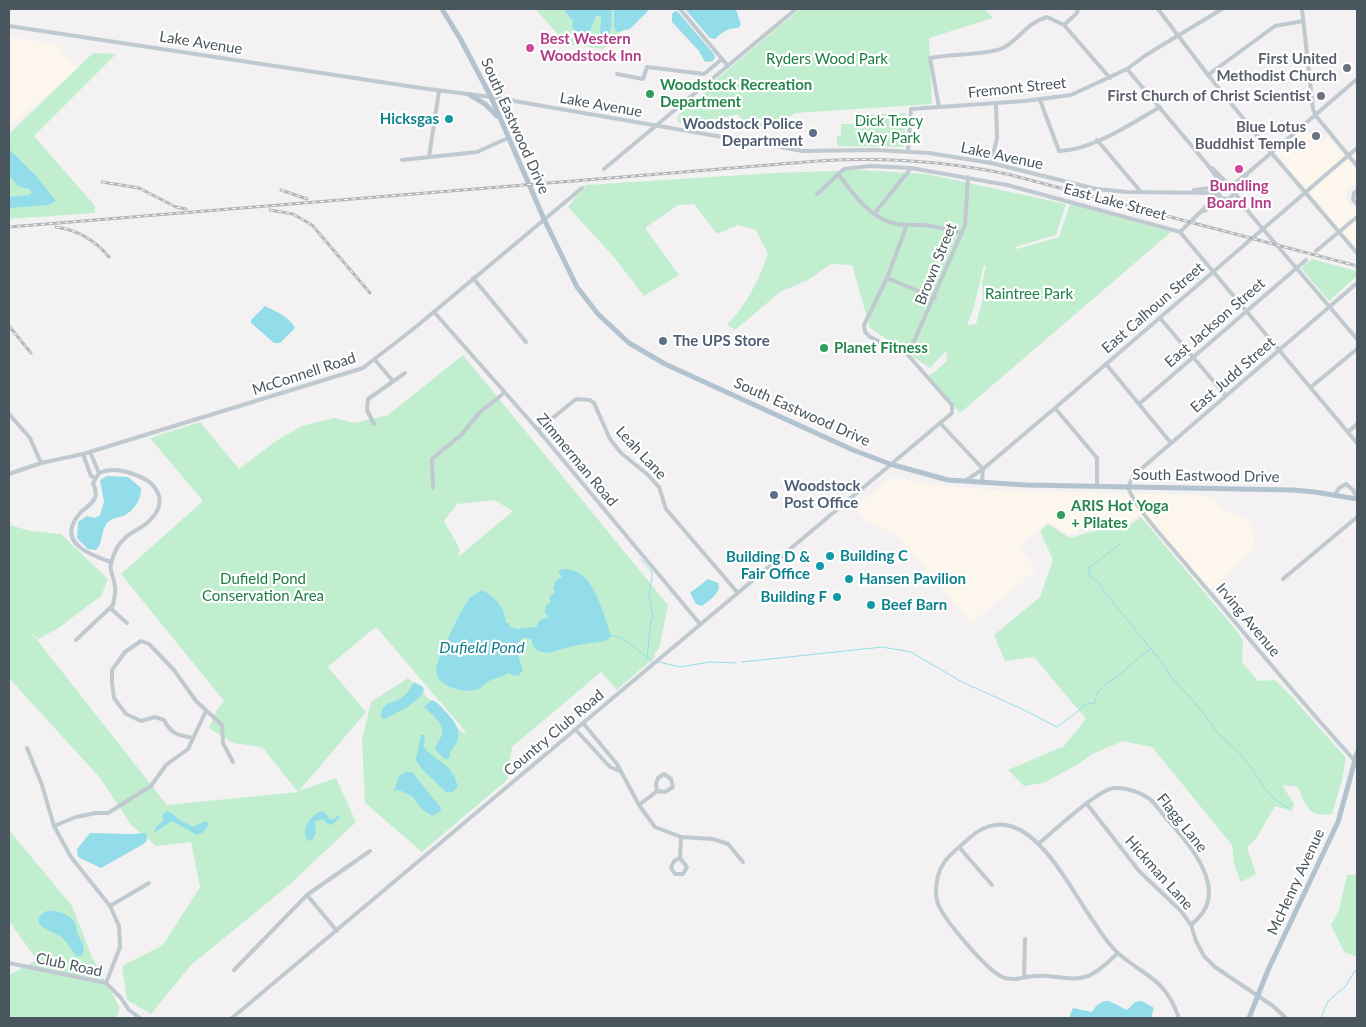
<!DOCTYPE html>
<style>
body{margin:0}
#map{position:relative;width:1366px;height:1027px;overflow:hidden;background:#f3f1f1;font-family:Lato,sans-serif}
canvas{display:block}
.frame{position:absolute;inset:0;border:10px solid #49565e;pointer-events:none}
</style>
<div id="map">
<canvas width="1366" height="1027"></canvas>
<div class="frame"></div>
</div>
<script>
const c = document.querySelector('canvas').getContext('2d');
c.lineJoin = 'round';
function fillPath(path, color) {
  c.fillStyle = color;
  c.fill(path, 'evenodd');
}
function trace(path, color, width, dash) {
  c.strokeStyle = color;
  c.lineWidth = width;
  c.lineCap = dash ? 'butt' : 'round';
  c.setLineDash(dash || []);
  c.stroke(path);
}
function drawText(font, color, halo, rows, align = 'center') {
  c.font = font + ' Lato,sans-serif';
  c.lineWidth = 4.5;
  c.setLineDash([]);
  c.textBaseline = 'middle';
  c.strokeStyle = halo;
  c.fillStyle = color;
  for (const [text, x, y, turn = 0] of rows) {
    c.save();
    c.translate(x, y);
    c.rotate((+turn || 0) * Math.PI / 180);
    c.textAlign = isNaN(turn) ? turn : align;
    if (halo) c.strokeText(text, 0, 0);
    c.fillText(text, 0, 0);
    c.restore();
  }
}
const commercial = new Path2D(`
 M9 36 57 45 78 69 9 127Z
 M1303 129 1318 145 1328 137 1347 160 1357 152V183L1345 193V199L1357 213V249L1275 152Z
 M891 477 932 485 995 490 1202 495 1214 500 1226 514 1229 511 1251 521 1254 545 1247 556 1208 592 1139 514 1123 527H1081L1078 533 1068 534 1048 522 1020 546 1034 567V572L972 623 895 533 866 521 856 511 857 505Z`);
const green = new Path2D(`
 M535 9H637L638 16 603 49 567 44Z
 M800 9H985L993 18 929 38 932 104 796 113C779 122 765 128 746 127L738 114 715 120 714 116C712 134 686 129 677 120L679 115 707 91 706 88Z
 M93 53 116 54 34 136 95 206V213L9 219V134Z
 M906 113 904 147 837 146V136H841V124H855V115Z
 M860 170 927 174 1066 204 1056 235 1015 247 1017 249 1059 237 1070 204 1171 232 960 413 929 376 947 361 946 351 930 368 870 328 852 265 831 264 808 280 780 292 735 330 727 325C747 304 759 280 768 254L756 230 738 225 717 234 694 204 678 205 645 228 679 275 644 296 613 256 568 207 586 185 774 173ZM984 265 986 266 982 283 983 298 976 324 967 325 973 311Z
 M1312 259 1357 271V276L1329 301 1301 268Z
 M463 355 668 605 659 649 654 654 656 656 617 690 601 672 512 747 507 780 422 852 365 803 362 740 371 702 408 678 463 733 466 732 377 628 373 629 328 667 366 712 299 791 336 778 356 822 289 885 191 965 151 1014 127 1000 122 966 163 945 200 887 191 842 156 846 131 825 101 779 9 678V525L31 531 61 534 108 579 101 596 57 629 38 639 30 631 167 805 298 792 262 747 233 743 209 728 216 711 224 701 121 574 203 501 150 438 200 422 239 469 276 441 302 426 335 418 355 423 388 415ZM494 500 513 511 458 557 460 549 444 521 457 504Z
 M1141 517 1236 630 1243 641 1242 662 1258 681 1275 680 1292 697 1346 758 1342 780 1332 814C1308 818 1306 806 1298 787L1282 785 1294 804 1292 811 1275 806 1256 839 1247 847 1256 874 1241 882 1234 864 1232 845 1152 747 1123 741 1092 754 1077 765 1043 783 1024 786 1008 770 1064 746 1086 719 1034 657 1005 661 994 635 1040 597 1053 560 1040 531 1048 524 1070 538 1097 530H1122Z
 M9 830 72 906 92 957 120 1008 116 1018H9V975L37 960 9 921Z
 M1347 875H1357V957L1344 952 1331 925 1339 910Z`);
const water = new Path2D(`
 M563 9H612L611 27 608 42 604 41 600 33 601 16H596L592 25 590 34 579 38 572 27 573 21Z
 M614 9H650L630 29 617 32 614 28Z
 M685 9H736L741 25 738 28C727 28 723 32 715 39L710 38Z
 M675 11 678 12 714 54 715 57 713 61 705 62 699 51 672 22V14Z
 M9 149 35 175 56 201 49 205 9 208V197L29 195 32 193 29 189 18 186 9 176Z
 M265 306C275 311 290 317 295 328L280 343H274L251 323V320Z
 M107 476 128 477 141 488C142 499 133 512 123 516 118 518 112 518 108 522 100 530 104 542 96 550L88 549 77 538 78 522 87 516 95 518 100 515 104 502 100 480Z
 M566 569C569 570 574 570 577 572 595 580 606 619 611 637L605 641 578 645 547 653 538 651 533 646 531 639 523 638 515 646 523 670 519 675 514 676 509 673C503 677 497 677 491 680 485 683 481 689 475 690 462 693 435 686 436 669 437 660 463 605 469 599 472 595 478 593 482 590 495 597 505 607 506 623H509L510 627 517 629 536 627 539 621 548 617 545 612 546 606 551 602 549 597 555 592 553 587 557 579 562 578 558 570Z
 M708 579 718 583C722 593 709 600 702 606L696 604 690 593Z
 M414 682 423 687 424 691 418 699 407 707 385 719 381 717C381 701 394 704 404 696 408 693 411 687 414 682Z
 M432 700C437 702 441 706 444 710 458 724 465 736 450 752V757L448 759H445L435 750C436 744 440 740 442 734 444 723 431 714 424 707Z
 M421 735H425L424 747 428 752 449 768 454 776 458 786 453 792H446L422 769 415 759C420 750 418 744 421 735Z
 M406 772H412L441 808 440 812 432 816 421 808 413 797 399 790 394 791 399 776Z
 M166 811 172 813 178 819 193 827 206 821 208 823C208 829 203 833 197 835L172 821 154 833 156 827 163 821V814Z
 M321 811 325 813 330 820 334 819 338 815 340 817 332 825 328 824 323 819 316 821 315 823 316 833 312 840 308 841C300 830 310 816 321 811Z
 M90 833C109 833 126 835 145 833L147 835 146 842 140 846 101 868 78 857 77 849Z
 M47 911C56 910 69 914 75 923 77 927 76 931 78 935 82 943 87 948 81 956H76C71 949 67 941 60 936 52 931 24 923 47 911Z
 M1104 1001H1109L1127 1010 1135 1002 1142 1001 1154 1008 1151 1018H1069L1073 1008 1092 1012 1096 1006Z`);
const stream = new Path2D(`
 M1120 544C1110 553 1099 559 1089 568V575L1093 579 1099 582 1102 589 1165 666 1170 676 1189 696 1211 723 1214 729C1225 741 1240 751 1249 765 1265 786 1263 793 1288 808
 M641 559 652 572V578L649 594 653 616 651 620 647 657
 M609 635 622 638 652 661
 M659 662 680 667 710 662 736 663
 M742 662 882 647 911 652 962 682 1022 709 1057 727C1064 721 1072 717 1078 711 1082 708 1084 705 1088 703L1094 704 1098 691C1104 689 1105 684 1110 681 1124 673 1136 658 1151 649
 M1321 1018 1328 1001 1345 987 1354 972 1357 970`);
const minor = new Path2D(`
 M680 9 728 66
 M1158 9 1208 75 1268 149 1357 253
 M1302 9 1313 109 1316 116 1357 166
 M1064 25 1077 13 1078 9
 M9 26 421 88 491 97 803 151 876 150 929 153 991 163 1096 189 1127 192 1219 193
 M1127 69 1207 164 1218 179 1220 186
 M617 74 643 79 647 67 704 74 722 59
 M1208 75 1275 26 1303 21
 M1040 100 1059 151C1093 150 1132 123 1160 107
 M939 107 930 58C949 54 989 55 1003 48 1020 39 1026 23 1047 17L1064 25 1110 78
 M1097 140 1141 192
 M908 151 911 109 1025 101 1071 95 1127 69 1146 55 1222 9
 M429 157 439 91
 M402 160 477 152 508 138
 M991 163 997 138 996 104
 M1212 168 1227 183
 M604 169 796 9
 M838 174C852 192 867 214 889 222 900 226 912 225 923 225 936 226 949 230 962 233
 M1218 191a8 8 0 1 1 16 0a8 8 0 1 1-16 0Z
 M1230 184 1236 182 1249 172 1357 79
 M1194 190 1219 187
 M1234 190 1247 175
 M1357 191 1354 193 1353 200 1357 204
 M1234 192 1251 215 1357 339
 M817 194 844 169 870 166 911 168 1007 185 1180 232
 M1230 199 1244 209
 M1204 211 1224 199
 M874 214 911 168
 M1180 232 1357 443
 M1180 232 1219 194
 M1316 251 1357 217
 M473 278 526 342
 M887 278 935 298
 M1357 283 1133 476 1128 487C1135 509 1173 548 1189 568 1245 633 1299 700 1357 763
 M434 312 538 430 700 624
 M1160 318 1226 396
 M908 355 965 225 968 177
 M375 360 393 381
 M1106 364 1171 443
 M1311 387 1357 349
 M1139 404 1306 260
 M1055 408 1097 458V486
 M9 414 30 438 41 463
 M374 424 367 410 368 399 405 373
 M941 424 983 469
 M538 430 576 399 590 400 594 403 610 439 621 453 647 474 659 487 666 509 737 592
 M1348 432 1357 424
 M90 452 99 473
 M83 454 91 476 96 478
 M99 473 93 483C95 488 97 493 95 498 92 504 86 508 81 512 55 541 87 554 111 562
 M9 474 41 463 83 454 363 368 417 326 582 188
 M965 481 983 469 1055 408 1357 148
 M982 482 983 469
 M433 488 432 459 461 435 480 412 504 393
 M1335 495 1339 488 1346 484 1353 490 1357 498
 M1283 579 1357 517
 M110 608 127 623
 M76 640 113 605C114 599 116 592 115 586 114 576 108 570 112 560 114 553 118 545 123 540 130 532 141 529 148 522 170 502 158 482 133 474 122 470 110 468 99 473
 M583 723 617 764 639 805 655 827 681 837 713 839 728 844 743 862
 M575 729 610 767 620 771
 M193 738C178 735 171 734 164 720L155 717 141 721 126 714 114 698 112 683V670L125 652 141 641 149 644 174 670 196 701 222 725 223 743 233 762
 M27 748 42 785 54 826 71 857 110 906 119 926 120 947 106 983
 M664 774 671 779 673 787 665 792 657 791 656 784 658 778Z
 M1087 804 1139 871 1181 911 1191 925 1196 941 1204 956 1215 967 1273 1006 1286 1018
 M639 805 657 791
 M54 826 76 817 96 813H108L151 786 166 765 188 749 206 711
 M1038 844C1053 832 1099 788 1115 788 1126 787 1142 793 1151 800 1156 805 1161 812 1166 818 1183 837 1215 872 1208 901 1206 911 1198 919 1191 925
 M959 847 992 885
 M680 858 687 867 683 874H675L671 868 674 861Z
 M680 858 681 837
 M307 895 337 931
 M110 906 149 883
 M1118 953C1109 961 1099 972 1088 976 1074 981 1060 977 1047 976 1037 975 1026 977 1016 979 1012 979 1006 979 1002 977 987 970 946 922 939 906 937 902 936 896 936 892 936 866 947 857 965 842 971 836 979 830 987 827 1033 810 1070 888 1091 918 1099 929 1108 945 1119 954 1147 978 1165 978 1179 1018
 M9 963 106 983 121 998 129 1010 140 1018
 M234 970 307 895 370 851
 M1024 977 1025 939
 M232 1018 952 413V405L908 355 870 337 865 332 864 325 887 278 907 225`);
const major = new Path2D(`
 M442 9 461 40 491 97 544 219 577 287 598 314 629 343 665 364 853 450 890 464 948 480 1026 485 1293 490 1315 492 1357 499
 M470 95 485 104 497 116
 M1249 1018 1268 970 1338 822 1357 753`);
const rail = new Path2D(`
 M102 182 139 188 176 207 186 209
 M281 190 307 199
 M270 210 293 214 312 225 370 293
 M9 227 818 161C883 157 947 161 1011 175L1357 266
 M56 227C78 230 95 240 109 257
 M9 326 31 353`);
const markers = [
 [530,48,5,"#d1479c"],
 [1347,68,5,"#6b7280"],
 [650,94,5,"#2e9e5b"],
 [1321,96,5,"#6b7280"],
 [449,119,5,"#0f9aa8"],
 [813,133,5,"#5c6f8a"],
 [1316,136,5,"#6b7280"],
 [1239,169,5,"#d1479c"],
 [663,341,5,"#5c6f8a"],
 [824,348,5,"#2e9e5b"],
 [774,495,5,"#5c6f8a"],
 [1061,515,5,"#2e9e5b"],
 [830,556,5,"#0f9aa8"],
 [820,566,5,"#0f9aa8"],
 [849,579,5,"#0f9aa8"],
 [837,597,5,"#0f9aa8"],
 [871,605,5,"#0f9aa8"]
];
const hotelNames = [
 ["Best Western",540,39],
 ["Woodstock Inn",540,56],
 ["Bundling",1239,186,"center"],
 ["Board Inn",1239,203,"center"]
];
const streetNames = [
 ["Lake Avenue",201,43,9],
 ["Fremont Street",1017,88,-6],
 ["Lake Avenue",601,105,10],
 ["South Eastwood Drive",515,126,66],
 ["Lake Avenue",1002,156,12],
 ["East Lake Street",1115,202,15],
 ["Brown Street",936,264,-68],
 ["East Calhoun Street",1153,308,-41],
 ["East Jackson Street",1215,323,-41],
 ["McConnell Road",304,374,-18],
 ["East Judd Street",1233,375,-41],
 ["South Eastwood Drive",802,412,24],
 ["Leah Lane",641,453,47],
 ["Zimmerman Road",577,460,50],
 ["South Eastwood Drive",1206,476,1],
 ["Irving Avenue",1248,620,50],
 ["Country Club Road",554,733,-40],
 ["Flagg Lane",1182,823,51],
 ["Hickman Lane",1159,873,48],
 ["McHenry Avenue",1296,882,-65],
 ["Club Road",69,965,12]
];
const parkNames = [
 ["Ryders Wood Park",827,59],
 ["Dick Tracy",889,121],
 ["Way Park",889,138],
 ["Raintree Park",1029,294],
 ["Dufield Pond",263,579],
 ["Conservation Area",263,596]
];
const worshipNames = [
 ["First United",1337,59],
 ["Methodist Church",1337,76],
 ["First Church of Christ Scientist",1311,96],
 ["Blue Lotus",1306,127],
 ["Buddhist Temple",1306,144]
];
const leisureNames = [
 ["Woodstock Recreation",660,85],
 ["Department",660,102],
 ["Planet Fitness",834,348],
 ["ARIS Hot Yoga",1071,506],
 ["+ Pilates",1071,523]
];
const cultureNames = [
 ["Hicksgas",439,119],
 ["Building C",840,556,"left"],
 ["Building D &",810,557],
 ["Fair Office",810,574],
 ["Hansen Pavilion",859,579,"left"],
 ["Building F",827,597],
 ["Beef Barn",881,605,"left"]
];
const serviceNames = [
 ["Woodstock Police",803,124,"right"],
 ["Department",803,141,"right"],
 ["The UPS Store",673,341],
 ["Woodstock",784,486],
 ["Post Office",784,503]
];
const waterNames = [
 ["Dufield Pond",482,648]
];
fillPath(commercial, '#fcf6ed');
fillPath(green, '#c2eed0');
fillPath(water, '#92dde9');
trace(stream, '#92dde9', 1);
trace(minor, '#bfc9cf', 4);
trace(major, '#b2c2ce', 5);
trace(rail, '#b3b7bb', 3);
trace(rail, '#fff', 1, [4]);
for (const [x, y, r, color] of markers) {
  const dot = new Path2D();
  dot.arc(x, y, r, 0, 2 * Math.PI);
  c.fillStyle = color;
  c.fill(dot);
  trace(dot, '#fff', 2);
}
drawText('bold 15px', '#b23c85', '#fff', hotelNames, 'left');
drawText('15px', '#49565e', '#fff', streetNames);
drawText('15px', '#1c7d45', '#fff', parkNames);
drawText('bold 15px', '#5b616d', '#fff', worshipNames, 'right');
drawText('bold 15px', '#27864d', '#fff', leisureNames, 'left');
drawText('bold 15px', '#0d838f', '#fff', cultureNames, 'right');
drawText('bold 15px', '#4e5e75', '#fff', serviceNames, 'left');
drawText('italic 16px', '#138090', '#fff', waterNames);
</script>
